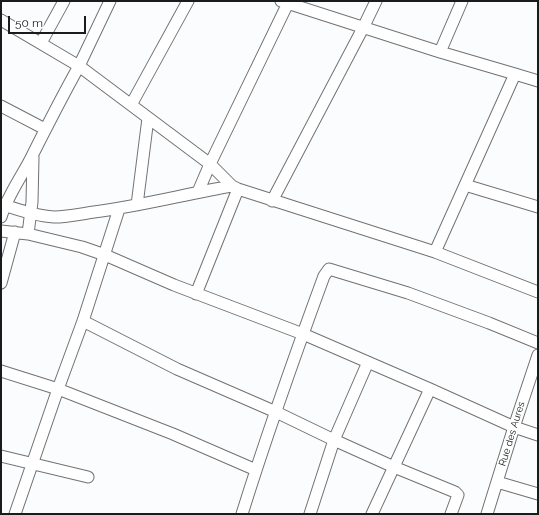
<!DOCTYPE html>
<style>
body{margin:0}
#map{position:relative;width:539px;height:515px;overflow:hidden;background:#fafcfe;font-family:Raleway,sans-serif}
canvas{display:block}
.frame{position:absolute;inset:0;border:2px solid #1a1b1c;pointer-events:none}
.scale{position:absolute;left:8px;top:16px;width:78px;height:18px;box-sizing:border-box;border:2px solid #1a1b1c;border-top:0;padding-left:5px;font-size:12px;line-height:14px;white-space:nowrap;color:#1a1b1c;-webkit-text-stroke:3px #fff;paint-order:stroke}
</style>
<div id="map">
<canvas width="539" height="515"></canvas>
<div class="frame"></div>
<div class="scale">50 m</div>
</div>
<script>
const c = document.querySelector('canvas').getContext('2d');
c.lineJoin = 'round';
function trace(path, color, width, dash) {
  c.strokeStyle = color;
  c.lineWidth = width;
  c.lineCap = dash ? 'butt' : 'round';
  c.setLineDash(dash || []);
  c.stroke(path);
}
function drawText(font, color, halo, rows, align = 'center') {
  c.font = font + ' Raleway,sans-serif';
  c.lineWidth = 3;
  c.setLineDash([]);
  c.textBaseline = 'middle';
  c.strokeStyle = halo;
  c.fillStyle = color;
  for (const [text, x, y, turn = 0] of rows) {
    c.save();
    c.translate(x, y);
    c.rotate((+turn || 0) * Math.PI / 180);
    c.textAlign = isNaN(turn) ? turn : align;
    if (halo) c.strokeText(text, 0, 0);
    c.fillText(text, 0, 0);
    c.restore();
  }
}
const street = new Path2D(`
 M281 1 440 52
 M462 1 440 52 515 74
 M1 20 79 66 110 1
 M41 43 64 1
 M131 105 188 1
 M1 106 45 129
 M465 185 538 207
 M198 192 210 164 289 1
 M272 201 363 28 376 1
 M1 204C18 210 36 216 54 217 67 217 81 214 94 212 140 206 186 194 232 186
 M137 205 148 118
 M1 217C8 194 23 175 33 154 48 124 63 95 79 66L210 164 232 186 238 189 435 252 538 292
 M1 231 28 234 82 247 105 255 174 285 303 334 430 389 514 427 538 435
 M28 234 32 202 33 157
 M435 252 515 74 538 81
 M1 283 15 232
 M196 294 238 189
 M83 321 177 369 276 412 334 440 394 467 455 492 458 495 451 514
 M1 371 58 389 173 434 256 470
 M1 456 88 477
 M497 482 538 494
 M15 514 58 389 83 321 119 209
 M242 514C267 434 295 355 324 276L329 269 408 293 489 323 538 343
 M310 514 334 440 368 362
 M372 514 430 389
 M487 514 514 427 538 355`);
const streetNames = [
 ["Rue des Aures",512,434,-73]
];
trace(street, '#707274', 13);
trace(street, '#fff', 11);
drawText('10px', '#1a1b1c', '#fff', streetNames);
</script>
